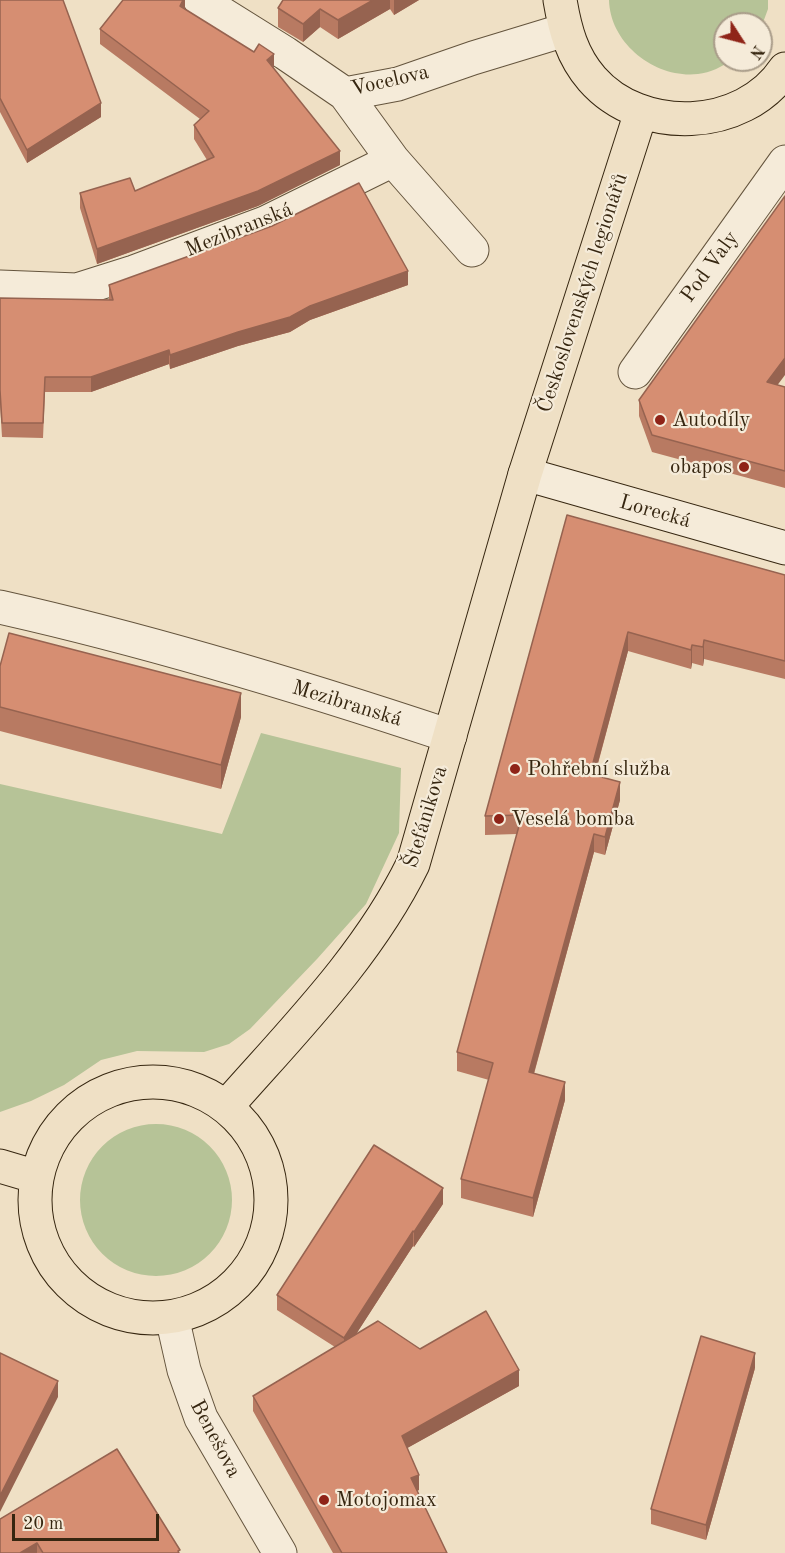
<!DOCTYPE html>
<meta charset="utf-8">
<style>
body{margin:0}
#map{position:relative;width:785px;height:1553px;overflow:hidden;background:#efe0c5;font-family:"Old Standard TT",serif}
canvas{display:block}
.north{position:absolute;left:713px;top:12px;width:60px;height:60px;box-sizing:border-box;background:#f5ebd9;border:2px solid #a99c89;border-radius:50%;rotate:126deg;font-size:16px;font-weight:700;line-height:24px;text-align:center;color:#362610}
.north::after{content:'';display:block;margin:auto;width:21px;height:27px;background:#8f2418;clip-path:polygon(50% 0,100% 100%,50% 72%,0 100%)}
.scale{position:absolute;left:12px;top:1514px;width:147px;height:27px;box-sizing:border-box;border:3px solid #362610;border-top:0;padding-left:8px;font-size:18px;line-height:21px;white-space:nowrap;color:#362610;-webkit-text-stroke:4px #f5ebd9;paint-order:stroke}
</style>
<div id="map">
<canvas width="785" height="1553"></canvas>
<div class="north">N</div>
<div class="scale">20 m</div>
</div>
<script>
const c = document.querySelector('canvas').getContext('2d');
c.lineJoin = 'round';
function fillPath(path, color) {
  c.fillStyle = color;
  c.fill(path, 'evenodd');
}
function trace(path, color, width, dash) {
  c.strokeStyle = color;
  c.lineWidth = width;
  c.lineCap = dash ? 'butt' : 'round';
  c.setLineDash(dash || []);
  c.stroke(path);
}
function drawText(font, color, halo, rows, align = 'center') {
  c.font = font + ' "Old Standard TT",serif';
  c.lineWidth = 4.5;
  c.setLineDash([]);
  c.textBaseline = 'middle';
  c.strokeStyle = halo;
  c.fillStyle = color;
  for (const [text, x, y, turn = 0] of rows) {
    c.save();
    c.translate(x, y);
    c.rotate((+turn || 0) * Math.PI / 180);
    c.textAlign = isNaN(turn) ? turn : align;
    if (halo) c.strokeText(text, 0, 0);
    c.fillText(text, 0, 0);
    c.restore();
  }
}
const green = new Path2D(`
 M609 0H768V9L761 28V24H725V60H732C723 66 710 73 698 74 656 79 610 44 609 0Z
 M261 733 401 768 399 833 366 904 317 959 250 1029 229 1044 204 1052 137 1051 101 1060 64 1085 31 1101 0 1112V784L222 834Z
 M80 1200a76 76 0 1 1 152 0a76 76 0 1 1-152 0Z`);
const street = new Path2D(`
 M200 0 285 53 345 94 393 160 472 250
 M345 94 398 84 473 58 565 30
 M0 287 77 290 134 272 265 223 393 160
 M635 372 785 162
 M0 607C151 641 303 687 450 736
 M172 1317 184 1370 201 1418 280 1553`);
const secondary = new Path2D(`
 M525 474 785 548`);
const primary = new Path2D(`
 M560 0C565 30 572 56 592 79 641 135 743 132 785 69
 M35 1200a118 118 0 1 1 236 0a118 118 0 1 1-236 0Z
 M226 1107C293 1031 368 956 413 864L525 474 641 112
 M0 1166 37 1177`);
const wall = new Path2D(`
 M0 0 101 117 27 163 0 112Z
 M185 0V9L274 68 340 165 258 206 97 264 80 208V193L135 191 207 160 194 139V125L200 119 100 44V29Z
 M283 0H419L394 15 390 9 338 39 320 27 303 42 278 27V8Z
 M109 285H408L310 320 290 332 238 346 170 369 169 364 91 392H45L43 438 2 437 0 404V298L109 300Z
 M777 385 785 387V488L652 452 639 416V400Z
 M567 515 785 575V679L704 659 703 666 692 663 691 669 628 651 595 775 620 800 605 855 594 852 534 1074 565 1100 533 1217 461 1198V1179L489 1080 457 1071V1052L517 834 485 835V816Z
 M0 666 241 717 221 789 0 731Z
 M443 1204 414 1247 413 1246 356 1334 420 1349 519 1386 407 1448 419 1490 417 1491 447 1553H333L253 1411V1396L335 1347 277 1310V1295Z
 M755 1368 706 1540 651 1524V1509Z
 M0 1519 180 1553H0Z`);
const shadedWall = new Path2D(`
 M183 0H185V11L180 6Z
 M373 0H390V9L338 39V20Z
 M394 0H419L394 15Z
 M320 9V27L303 42V24Z
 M274 54V68L267 60Z
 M101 103V117L27 163V150Z
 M340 151V165L258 206 97 264V249Z
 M408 271V285L310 320 290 332 238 346 170 369V355Z
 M169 350V364L91 392V377Z
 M785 358V375L767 399V382Z
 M628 632V651L590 792V774Z
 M704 640V659L703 666V647Z
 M692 645V663L691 669V650Z
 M241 693V717L221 789V765Z
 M620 782V800L605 855V837Z
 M594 834V852L529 1091V1072Z
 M565 1082V1100L533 1217V1198Z
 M443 1188V1204L414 1247V1232Z
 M413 1231V1246L344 1353V1338Z
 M755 1353V1368L706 1540V1525Z
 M519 1370V1386L402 1451V1436Z
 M58 1381V1397L0 1512V1496Z
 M419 1475V1490L411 1493V1478Z
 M37 1543V1553H20Z`);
const building = new Path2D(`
 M0 0H63L101 103 27 150 0 98Z
 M123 0H183L180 6 254 52 259 44 274 54 267 60 340 151 258 191 97 249 80 193 130 178 135 191 214 157 194 125 209 111 100 29Z
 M283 0H373L338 20 320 9 303 24 278 8Z
 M359 183 408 271 310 306 290 317 238 332 170 355 169 350 91 377H45L43 423H2L0 390V298L113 300 109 285 272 226Z
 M785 196V358L767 382 785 387V471L652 435 639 400Z
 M567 515 785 575V661L704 640 703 647 692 645 691 650 628 632 590 774 620 782 605 837 594 834 529 1072 565 1082 533 1198 461 1179 493 1063 457 1052 522 815 485 816Z
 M9 633 241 693 221 765 0 707V666Z
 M374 1145 443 1188 414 1232 413 1231 344 1338 277 1295Z
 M486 1311 519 1370 402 1436 419 1475 411 1478 447 1553H342L253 1396 378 1321 420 1349Z
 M701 1336 755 1353 706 1525 651 1509Z
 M0 1353 58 1381 0 1496Z
 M117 1449 180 1550 178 1551 179 1553H43L37 1543 20 1553H0V1519Z`);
const markers = [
 [660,420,6,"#8f2418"],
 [744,467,6,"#8f2418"],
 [515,769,6,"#8f2418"],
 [499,819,6,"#8f2418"],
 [324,1500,6,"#8f2418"]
];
const streetNames = [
 ["Vocelova",390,81,-13],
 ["Mezibranská",239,230,-22],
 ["Pod Valy",710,267,-54],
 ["Československých legionářů",583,293,-72],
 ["Lorecká",655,512,16],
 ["Mezibranská",347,704,17],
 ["Štefánikova",426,817,-73],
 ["Benešova",215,1439,62]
];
const poiNames = [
 ["Autodíly",672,420],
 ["obapos",732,467,"right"],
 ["Pohřební služba",527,769],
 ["Veselá bomba",511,819],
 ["Motojomax",336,1500]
];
fillPath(green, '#b6c397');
trace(street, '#64543d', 35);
trace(secondary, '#362610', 35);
trace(primary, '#362610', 35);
trace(street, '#f5ebd9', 33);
trace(secondary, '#f5ebd9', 33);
trace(primary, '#efe0c5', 33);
fillPath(wall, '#b87a62');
fillPath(shadedWall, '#966350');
fillPath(building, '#d68e72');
trace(building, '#966350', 1.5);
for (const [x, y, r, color] of markers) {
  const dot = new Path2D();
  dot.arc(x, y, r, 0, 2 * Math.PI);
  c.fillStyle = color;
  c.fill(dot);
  trace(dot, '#f5ebd9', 2);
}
drawText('21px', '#362610', '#f5ebd9', streetNames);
drawText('21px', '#362610', '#f5ebd9', poiNames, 'left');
</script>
